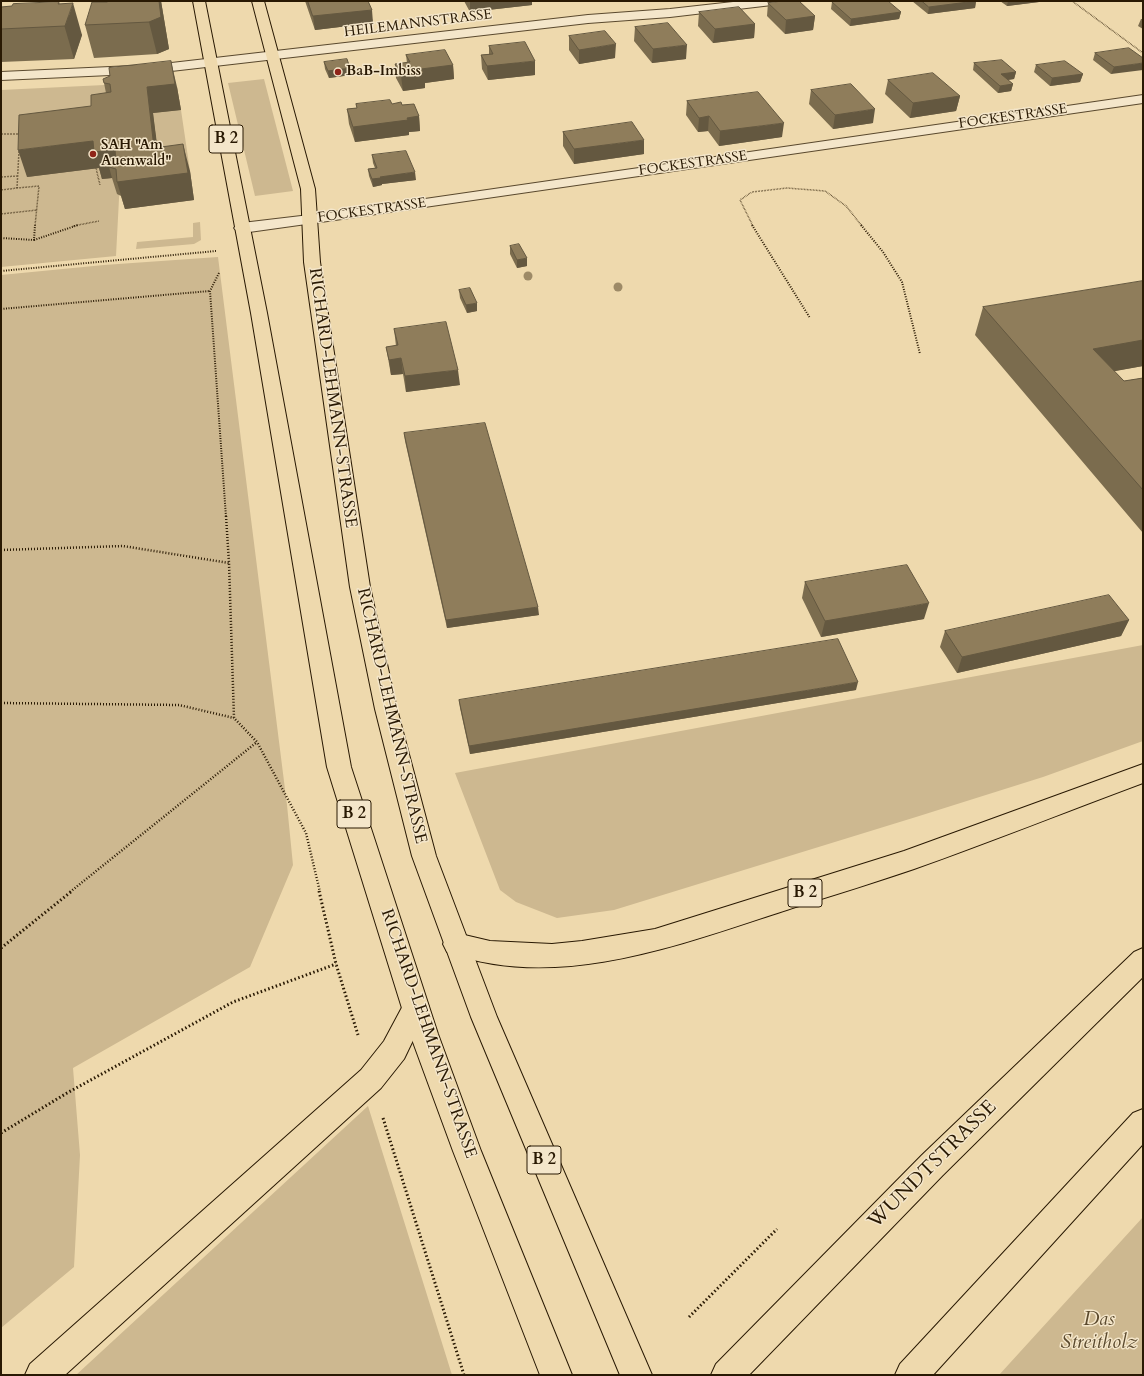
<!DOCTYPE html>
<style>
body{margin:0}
#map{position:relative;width:1144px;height:1376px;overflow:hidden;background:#eed9ad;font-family:Cardo,serif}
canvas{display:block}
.frame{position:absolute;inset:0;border:2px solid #291903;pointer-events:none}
</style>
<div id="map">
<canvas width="1144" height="1376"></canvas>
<div class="frame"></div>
</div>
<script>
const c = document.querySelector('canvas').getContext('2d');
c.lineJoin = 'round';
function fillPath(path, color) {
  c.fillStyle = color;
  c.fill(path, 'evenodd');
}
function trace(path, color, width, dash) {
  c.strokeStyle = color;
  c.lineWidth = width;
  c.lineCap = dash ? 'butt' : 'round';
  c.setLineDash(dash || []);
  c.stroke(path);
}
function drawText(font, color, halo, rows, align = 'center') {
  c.font = font + ' Cardo,serif';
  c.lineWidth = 3;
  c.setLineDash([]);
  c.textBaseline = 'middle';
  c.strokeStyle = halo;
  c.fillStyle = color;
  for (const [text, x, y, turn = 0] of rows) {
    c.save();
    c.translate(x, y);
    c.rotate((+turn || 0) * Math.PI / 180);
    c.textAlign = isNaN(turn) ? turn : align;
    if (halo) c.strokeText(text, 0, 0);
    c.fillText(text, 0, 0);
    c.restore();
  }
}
const green = new Path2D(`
 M264 79 293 191 255 196 228 83Z
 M125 84 116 256 1 267V90Z
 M181 110 190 171 161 174 153 113Z
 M200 222 201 240 194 244 136 249 137 242 193 237V223Z
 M218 257 287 805 293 865 250 967 73 1068 80 1155 74 1267 1 1328V275L104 265Z
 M1143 645V741L1043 777 916 817 614 910 557 918 516 902 500 890 455 773Z
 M368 1106 452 1375H76Z
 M1143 1217V1375H999Z`);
const pathFar3 = new Path2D(`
 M1072 1 1143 53
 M1 134H19
 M19 151 17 188 39 186 35 226
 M96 168 100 185
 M1 177 17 176
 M1 190 17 188
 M1 214 37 210
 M73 226 99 221
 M753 226 740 200 752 192 787 188 825 191 846 206 862 226`);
const pathFar2 = new Path2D(`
 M752 225 810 318
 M861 225 883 252 902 282 920 354
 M1 238 34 240 35 225
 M34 240 78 225
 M1 271 216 251
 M219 273 210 291 226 517
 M1 309 210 291`);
const pathFar1 = new Path2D(`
 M226 516 229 563 234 718 257 742 306 833 320 892
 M1 550 123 546 229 563
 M1 703 179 705 234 718
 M70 892 257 742`);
const path = new Path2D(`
 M319 891 336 964 358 1035
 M1 948 72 891
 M383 1118 464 1375
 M1 1133 67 1093 233 1002 336 964
 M689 1317 777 1229`);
const minor = new Path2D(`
 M742 1H778L776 3 772 5 670 17 588 23 154 73 1 80V72L154 65 588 15 670 9Z
 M1143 95V103L335 220 242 233 237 231 234 228 237 225 242 223 335 212Z`);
const major = new Path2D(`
 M193 1H205L267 313 351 767 438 1034 481 1151 572 1375H540L453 1151 410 1034 327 767 251 313Z
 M252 1H264L315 189 320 262 370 587 397 709 436 856 497 1017 652 1375H620L471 1017 412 856 375 709 350 587 304 262 301 189Z`);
const highway = new Path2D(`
 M1143 764V783C1067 811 991 842 914 869 876 882 837 894 799 906 689 941 561 994 447 952L443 944 447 936 456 933 490 941 552 944 582 941 655 929 904 851Z
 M1143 948V977L943 1175 749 1375H711L716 1364 922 1155 1134 952Z
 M416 995 425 998 429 1007 404 1059 381 1088 65 1375H25L30 1364 361 1070 384 1041 407 998Z
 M1143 1109V1144L933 1375H895L900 1364 1133 1113Z`);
const trees = [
 [528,276],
 [618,287]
];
const wall = new Path2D(`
 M161 1 169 49 157 54 94 58 85 25Z
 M305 1H368L373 23 315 30Z
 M464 1H532V5L470 12Z
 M912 1H976L975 8 928 14Z
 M1000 1H1047L1007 6Z
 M832 2 901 12 899 19 850 26 831 9Z
 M768 3 815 16 813 30 785 34 767 16Z
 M60 4 82 35 74 59 1 62V7Z
 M699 12 755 24 754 38 713 43 698 26Z
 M1141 19H1143V29L1138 26Z
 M635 27 686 59 652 63 634 41Z
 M569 36 615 58 579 64 569 50Z
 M489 46 535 75 488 80 482 69 481 55 489 54Z
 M1095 53 1143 58 1111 74 1093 60Z
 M406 55 453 65 454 79 425 83V88L403 91 396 78 395 64 407 63Z
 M324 62 351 75 329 78 325 69Z
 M974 63 1016 72 1014 79 1008 80 1013 84 1011 91 998 93 973 70Z
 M1036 65 1083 74 1080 82 1050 86 1034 72Z
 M888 80 960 96 956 111 910 118 885 94Z
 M104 83 177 87 181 110 153 113 157 147 190 171 194 200 125 209 121 196 117 194 112 178 102 179 99 168 27 177 106 93Z
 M811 90 873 123 833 129 809 104Z
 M687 101 782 137 719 146 708 131 698 132 686 115Z
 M356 104H392L402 105 419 116 420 131 409 132V135L355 142 349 124 347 109 357 108Z
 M563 132 644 154 574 164 563 146Z
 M372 155 416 180 382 184V185L373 187 369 176 368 169 375 168 373 163Z
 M510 246 527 266 517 268 510 254Z
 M1143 281V366L1114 371 1124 381 1143 378V533L975 335 983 307Z
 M459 290 477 311 467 313 460 298Z
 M394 329 460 385 406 392 403 374 391 375 386 347 396 346Z
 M404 433 539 615 447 628 405 441Z
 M805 582 924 619 821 637 802 598Z
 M1129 620 1121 636 957 673 940 647 945 631Z
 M856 690 470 754 460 708 459 700Z`);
const shadedWall = new Path2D(`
 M159 1H161L169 49 157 54 149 22Z
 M470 1H532V5L470 12Z
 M976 1 975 8 928 14 929 7Z
 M1008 1H1047L1007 6Z
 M59 2 66 24 73 3 82 35 74 59 58 4Z
 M372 10 373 23 315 30 313 16Z
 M901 12 899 19 850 26 851 19Z
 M815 16 813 30 785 34 786 20Z
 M755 24 754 38 713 43 715 29Z
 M616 44 615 58 579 64V50Z
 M687 45 686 59 652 63 653 49Z
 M171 61 177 87 181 110 153 113 161 174 154 148 147 87Z
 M535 61V75L488 80 487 66Z
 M1143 63V70L1111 74 1114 67Z
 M453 65 454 79 425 83V88L403 91 401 76 421 69Z
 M350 68 351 75 329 78 328 71Z
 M1016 72 1014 79 999 81 1001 74Z
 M1083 74 1080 82 1050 86 1052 78Z
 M1013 84 1011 91 998 93 1000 86Z
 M960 96 956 111 910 118 913 103Z
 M875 109 873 123 833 129 835 115Z
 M419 116 420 131 409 132V135L355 142 353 127Z
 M709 116 708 131 698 132 699 118Z
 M784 123 782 137 719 146 720 131Z
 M644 140V154L574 164V149Z
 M93 141 115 150 116 169 109 167 112 178 102 179 99 168 27 177 18 150Z
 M183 144 190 171 194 200 125 209 117 182Z
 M415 172 416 180 382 184V185L373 187 372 179 380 177Z
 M527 258V266L517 268V260Z
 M477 303V311L467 313 466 305Z
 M1143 340V366L1083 377 1093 349Z
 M401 358 403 374 391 375 389 360Z
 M458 370 460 385 406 392 405 376Z
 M929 603 924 619 821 637 825 621Z
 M538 607 539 615 447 628 446 620Z
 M1129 620 1121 636 957 673 962 657Z
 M858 682 856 690 470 754 469 746Z`);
const building = new Path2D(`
 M107 1H159L161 17 149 22 85 25 92 2H107Z
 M308 1H368L372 10 313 16Z
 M783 1H799L815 16 786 20 768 3Z
 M839 1H888L901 12 851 19 832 2Z
 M922 1H976L929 7Z
 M59 2 58 4 73 3 65 26 1 29V7L12 6 13 4Z
 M739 7 755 24 715 29 699 12Z
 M668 23 687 45 653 49 635 27Z
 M605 31 616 44 579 50 569 36Z
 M525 42 535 61 487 66 481 55 493 54 489 46Z
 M1129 48 1143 58V63L1114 67 1095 53Z
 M445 50 453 65 421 69 424 73 401 76 395 64 410 62 406 55Z
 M347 59 350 68 328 71 324 62Z
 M1002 60 1016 72 1001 74 1013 84 1000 86 974 63Z
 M171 61 175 84 147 87 154 148 183 144 188 173 117 182 116 169 109 167V162L116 159 115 150 94 152 93 141 18 150 19 115 91 106V95L111 92 110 84 104 83 103 79 110 76 109 68Z
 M1065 61 1083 74 1052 78 1036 65Z
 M933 73 960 96 913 103 888 80Z
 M851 84 875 109 835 115 811 90Z
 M758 92 784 123 720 131 709 116 699 118 687 101Z
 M390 100 392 104 401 102 402 105 414 104 419 116 407 118 408 120 353 127 347 109 357 108 356 104Z
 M632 122 644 140 574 149 563 132Z
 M406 151 415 172 380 177 381 178 372 179 368 169 377 168 372 155Z
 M519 244 527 258 517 260 510 246Z
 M1143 281V340L1093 349 1124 381 1143 378V490L983 307Z
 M470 288 477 303 466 305 459 290Z
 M446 322 458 370 405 376 401 358 389 360 386 347 398 345 394 329Z
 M485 423 538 607 446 620 404 433Z
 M907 565 929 603 825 621 805 582Z
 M1109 595 1129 620 962 657 945 631Z
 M838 639 858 682 469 746 459 700Z`);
const markers = [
 [338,72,4,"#8f2418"],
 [93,154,4,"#8f2418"]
];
const farStreetnames = [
 ["HEILEMANNSTRASSE",418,24,-7],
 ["FOCKESTRASSE",1013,117,-8],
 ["FOCKESTRASSE",693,164,-8],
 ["FOCKESTRASSE",372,211,-8]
];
const farPoinames = [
 ["BaB-Imbiss",346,72],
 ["SAH \"Am",101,146],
 ["Auenwald\"",101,162]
];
const shields = [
 [226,139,34],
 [354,814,34],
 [805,893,34],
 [544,1160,34]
];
const shieldNames = [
 ["B 2",226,139],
 ["B 2",354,814],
 ["B 2",805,893],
 ["B 2",544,1160]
];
const streetNames = [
 ["RICHARD-LEHMANN-STRASSE",332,398,82],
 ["RICHARD-LEHMANN-STRASSE",391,716,77],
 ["RICHARD-LEHMANN-STRASSE",428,1034,71]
];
const nearStreetnames = [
 ["WUNDTSTRASSE",933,1165,-45]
];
const nearParknames = [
 ["Das",1099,1320],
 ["Streitholz",1099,1343]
];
fillPath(green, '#cdb890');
trace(minor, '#5a492e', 2);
trace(major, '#291903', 2);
trace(highway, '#291903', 2);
trace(pathFar3, '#291903', 1.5, [0.5, 1]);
trace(pathFar2, '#291903', 2, [1, 1.5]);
trace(pathFar1, '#291903', 2.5, [1, 2]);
trace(path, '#291903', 3, [1.5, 2.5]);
fillPath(minor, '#f4e6ca');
fillPath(major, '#eed9ad');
fillPath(highway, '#eed9ad');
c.fillStyle = '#9d8a67';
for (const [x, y] of trees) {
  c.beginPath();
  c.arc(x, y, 4.5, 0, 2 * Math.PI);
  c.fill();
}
fillPath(wall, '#7b6c4e');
fillPath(shadedWall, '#645840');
fillPath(building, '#8f7d5b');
trace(building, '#645840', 1);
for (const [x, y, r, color] of markers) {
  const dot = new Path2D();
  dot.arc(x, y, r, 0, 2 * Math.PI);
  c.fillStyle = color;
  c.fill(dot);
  trace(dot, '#f4e6ca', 1.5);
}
drawText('14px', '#291903', '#f4e6ca', farStreetnames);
drawText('bold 14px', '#291903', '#f4e6ca', farPoinames, 'left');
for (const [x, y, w] of shields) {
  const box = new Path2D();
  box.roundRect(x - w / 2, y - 14, w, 28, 3);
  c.fillStyle = '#f4e6ca';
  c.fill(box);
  trace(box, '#291903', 1);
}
drawText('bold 16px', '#291903', null, shieldNames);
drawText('17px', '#291903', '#f4e6ca', streetNames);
drawText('20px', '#291903', '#f4e6ca', nearStreetnames);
drawText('italic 20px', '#5a492d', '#f4e6ca', nearParknames);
</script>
